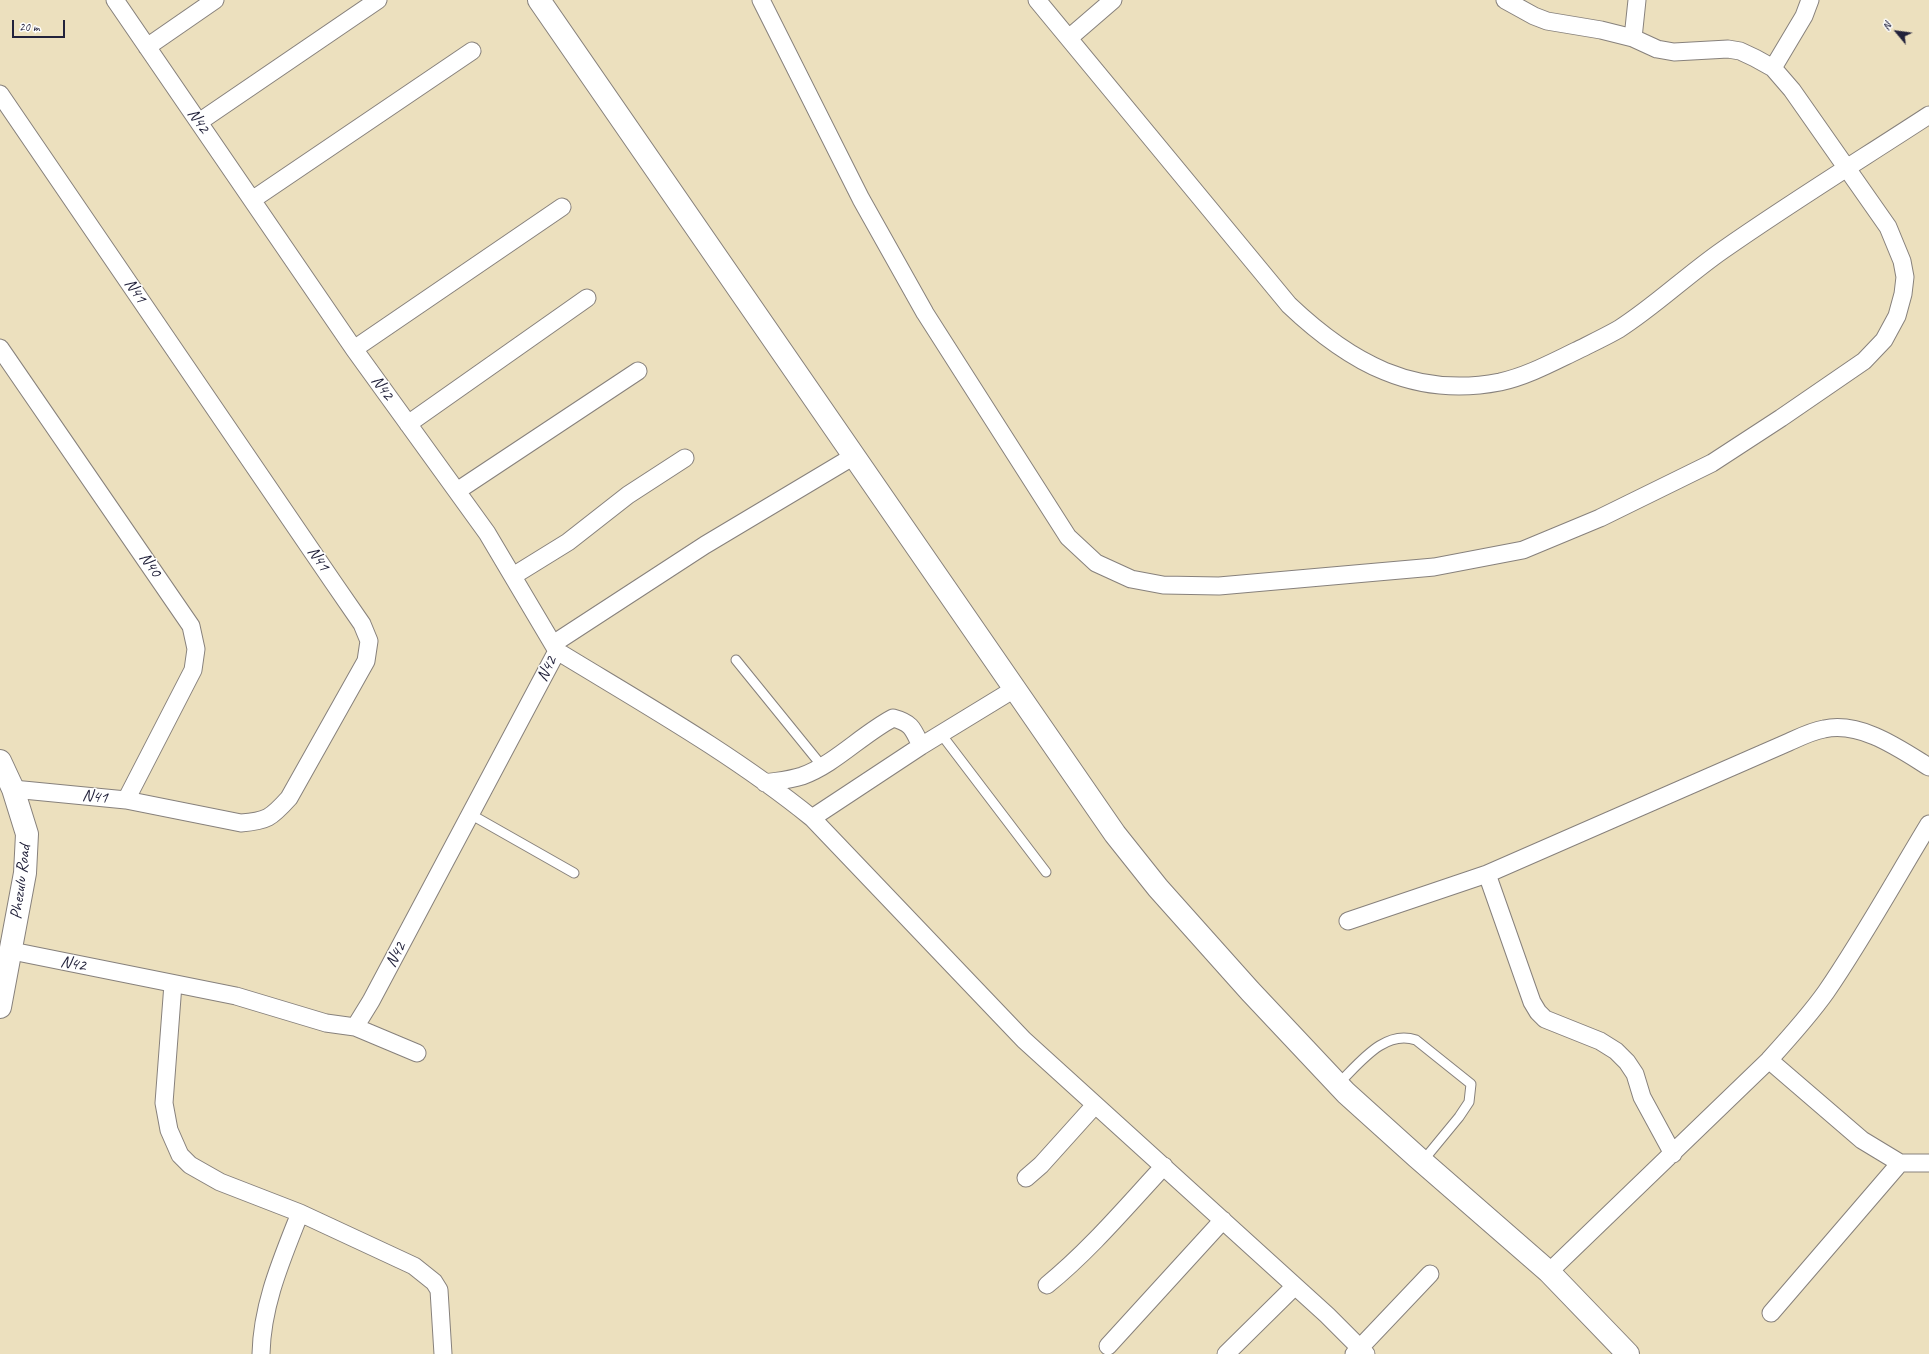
<!DOCTYPE html>
<style>
body{margin:0}
#map{position:relative;width:1929px;height:1354px;overflow:hidden;background:#ece0be;font-family:Caveat,sans-serif}
canvas{display:block}
.north{position:absolute;left:1877px;top:12px;width:40px;height:40px;-webkit-text-stroke:3px #fff;paint-order:stroke;rotate:299deg;font-size:11px;font-weight:700;line-height:16px;text-align:center;color:#22223b}
.north::after{content:'';display:block;margin:auto;width:14px;height:18px;background:#22223b;clip-path:polygon(50% 0,100% 100%,50% 72%,0 100%)}
.scale{position:absolute;left:12px;top:20px;width:53px;height:18px;box-sizing:border-box;border:2px solid #22223b;border-top:0;padding-left:5px;font-size:12px;line-height:14px;white-space:nowrap;color:#22223b;-webkit-text-stroke:3px #fff;paint-order:stroke}
</style>
<div id="map">
<canvas width="1929" height="1354"></canvas>
<div class="north">N</div>
<div class="scale">20 m</div>
</div>
<script>
const c = document.querySelector('canvas').getContext('2d');
c.lineJoin = 'round';
function trace(path, color, width, dash) {
  c.strokeStyle = color;
  c.lineWidth = width;
  c.lineCap = dash ? 'butt' : 'round';
  c.setLineDash(dash || []);
  c.stroke(path);
}
function drawText(font, color, halo, rows, align = 'center') {
  c.font = font + ' Caveat,sans-serif';
  c.lineWidth = 3;
  c.setLineDash([]);
  c.textBaseline = 'middle';
  c.strokeStyle = halo;
  c.fillStyle = color;
  for (const [text, x, y, turn = 0] of rows) {
    c.save();
    c.translate(x, y);
    c.rotate((+turn || 0) * Math.PI / 180);
    c.textAlign = isNaN(turn) ? turn : align;
    if (halo) c.strokeText(text, 0, 0);
    c.fillText(text, 0, 0);
    c.restore();
  }
}
const service = new Path2D(`
 M736 660 822 766
 M941 734 1046 872
 M470 814 574 873
 M1338 1084C1359 1064 1384 1029 1416 1040L1471 1084 1469 1102 1459 1117 1422 1162`);
const minor = new Path2D(`
 M761 0 861 199 925 313 1068 537 1096 563 1131 579 1163 585 1219 586 1434 567 1523 550 1600 518 1712 463 1781 418 1864 361 1884 340 1897 316 1903 294 1905 277 1902 261 1888 227 1792 90 1773 68 1755 58 1740 51 1728 49 1674 52 1657 49 1633 38 1601 30 1547 21 1534 16 1505 0
 M1037 0 1289 305C1349 362 1414 399 1500 382 1527 376 1551 363 1576 351 1590 344 1605 337 1619 329 1655 306 1687 275 1723 250 1790 203 1860 160 1929 115
 M1069 38 1113 0
 M1633 38 1637 0
 M147 47 215 0
 M1773 68 1804 16 1810 0
 M0 94 333 582 362 624 369 641 366 661 289 798C271 818 267 821 241 823L126 800 13 789
 M199 122 378 0
 M252 200 472 51
 M0 348 191 626 196 649 193 670 126 800
 M354 349 562 207
 M408 424 587 298
 M457 491 638 371
 M513 576 568 542 628 495 685 458
 M553 644 705 545 854 456
 M557 651C644 704 733 754 812 818L1024 1040 1327 1315 1366 1354
 M765 783C777 781 790 780 802 776 835 764 861 735 893 718 912 723 913 729 921 746
 M812 818 921 746 1016 688
 M1487 874 1532 1002 1538 1012 1545 1019 1600 1041 1616 1051 1627 1062 1635 1074 1642 1097 1673 1154
 M1348 921 1487 874 1789 742C1800 737 1812 731 1824 729 1861 721 1900 749 1929 767
 M12 951 236 996 326 1023 355 1027 371 1001 557 651 487 533 354 349 115 0
 M173 984 164 1103 169 1130 180 1155 190 1165 220 1182 300 1213 414 1266 434 1282 439 1290 443 1354
 M355 1027 417 1053
 M1769 1060 1862 1140 1900 1163H1929
 M1026 1178 1041 1165 1095 1105
 M1549 1272 1769 1060C1789 1038 1809 1016 1826 992 1863 938 1895 880 1929 824
 M1047 1285C1090 1250 1126 1207 1164 1166
 M1771 1313 1900 1163
 M1108 1346 1223 1220
 M261 1354C262 1304 282 1259 300 1213
 M1226 1354 1295 1286
 M1354 1354 1430 1274`);
const tertiary = new Path2D(`
 M539 0 1115 834 1158 888 1250 991 1346 1093 1417 1157 1549 1272 1628 1354
 M0 761 13 789 27 834 25 873 0 1007`);
const streetNames = [
 ["N42",198,121,56],
 ["N41",135,291,56],
 ["N42",382,388,54],
 ["N41",318,559,56],
 ["N40",150,565,55],
 ["N42",547,669,-64],
 ["N41",95,797,6],
 ["Phezulu Road",21,882,-83],
 ["N42",396,955,-62],
 ["N42",73,964,11]
];
trace(service, '#87817c', 11);
trace(minor, '#87817c', 19);
trace(tertiary, '#87817c', 24);
trace(service, '#fff', 9);
trace(minor, '#fff', 17);
trace(tertiary, '#fff', 22);
drawText('17px', '#22223b', '#fff', streetNames);
</script>
